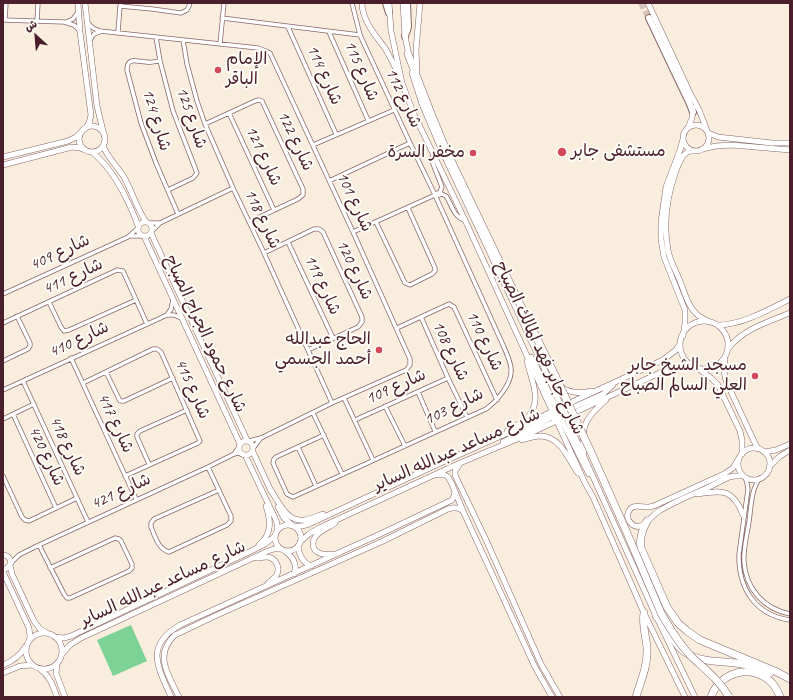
<!DOCTYPE html>
<meta charset="utf-8">
<style>
body{margin:0}
#map{position:relative;width:793px;height:700px;overflow:hidden;background:#f9edde;font-family:Caveat,"Playpen Sans Arabic",sans-serif}
canvas{display:block}
.frame{position:absolute;inset:0;border:4px solid #4a1f2b;pointer-events:none}
.north{position:absolute;left:16px;top:16px;width:40px;height:40px;-webkit-text-stroke:3px #fdfcf7;paint-order:stroke;rotate:334deg;font-size:11px;font-weight:700;line-height:16px;text-align:center;color:#4a1f2b}
.north::after{content:'';display:block;margin:auto;width:14px;height:18px;background:#4a1f2b;clip-path:polygon(50% 0,100% 100%,50% 72%,0 100%)}
</style>
<div id="map">
<canvas width="793" height="700"></canvas>
<div class="frame"></div>
<div class="north">ش</div>
</div>
<script>
const c = document.querySelector('canvas').getContext('2d');
c.lineJoin = 'round';
function fillPath(path, color) {
  c.fillStyle = color;
  c.fill(path, 'evenodd');
}
function trace(path, color, width, dash) {
  c.strokeStyle = color;
  c.lineWidth = width;
  c.lineCap = dash ? 'butt' : 'round';
  c.setLineDash(dash || []);
  c.stroke(path);
}
function drawText(font, color, halo, rows, align = 'center') {
  c.font = font + ' Caveat,"Playpen Sans Arabic",sans-serif';
  c.lineWidth = 4;
  c.setLineDash([]);
  c.textBaseline = 'middle';
  c.strokeStyle = halo;
  c.fillStyle = color;
  for (const [text, x, y, turn = 0] of rows) {
    c.save();
    c.translate(x, y);
    c.rotate((+turn || 0) * Math.PI / 180);
    c.textAlign = isNaN(turn) ? turn : align;
    if (halo) c.strokeText(text, 0, 0);
    c.fillText(text, 0, 0);
    c.restore();
  }
}
const green = new Path2D(`
 M131 625 147 661 113 676 97 640Z`);
const primaryTunnel = new Path2D(`
 M641 3 649 18`);
const street = new Path2D(`
 M121 3 120 6 152 9 181 13 187 10 189 6 190 3
 M222 18 360 35
 M3 20 64 22 74 25 79 30
 M5 20 6 3
 M37 21 38 3
 M66 22 73 19 78 12
 M87 22 93 28 100 31 258 48 266 51 270 53 353 232 410 359V365L406 370 332 403 261 438 249 441
 M288 27 336 134
 M118 32 120 6
 M329 32 368 120
 M156 37 160 61 173 111 197 173 193 178 168 190
 M90 40 94 34 102 31
 M183 40 187 64 197 101 205 124 233 188 264 253 332 403
 M220 44 224 3
 M160 61C156 61 151 63 147 62 137 62 127 56 127 70L141 123 156 163 178 214
 M229 113 274 210
 M205 124 255 101 259 100 262 101 303 189V195L298 199 249 222
 M410 143 435 195
 M313 145 394 110
 M433 155 432 161 442 187 440 192 435 194V195
 M329 181 410 143 360 35 352 3
 M435 195 437 196 442 194 446 196C452 205 454 218 465 220
 M376 222 405 283 410 285 432 274 435 271V268L408 208
 M149 223H159
 M152 231 160 223 233 188
 M131 236H142
 M288 242 333 338
 M264 253 314 229H319L323 232 362 317V322L358 327 308 350
 M3 294 128 237 138 228
 M49 302 61 327 64 331 69 330 136 300
 M167 315H174L181 318
 M421 317 448 378 467 417
 M3 323 117 270 123 271 147 324
 M397 328 449 304 454 307 497 400
 M71 358 136 499
 M3 361 28 349 30 346V343L17 316
 M106 372 120 401H124L173 378
 M23 381 88 522
 M83 383 153 349H157L161 352 200 441 198 443 125 476
 M3 390 167 315 171 309 173 300
 M418 392 435 431
 M344 398 373 460
 M385 406 405 446
 M313 413 342 474
 M13 414 56 508
 M3 419 34 404
 M355 420 448 378
 M324 435 276 457 274 459 273 463 287 494 293 497 486 409C497 401 513 383 511 368 510 360 506 352 503 345L435 195 353 232
 M254 447 260 439
 M298 447 316 486
 M234 454 239 447
 M149 464 137 437V434L140 431 187 410
 M208 467 231 516V521L227 525 169 552C158 549 155 536 151 527V523L154 519 219 490
 M3 476 22 517 25 520 29 521 77 498
 M745 477 747 483 748 489 739 554C738 588 755 615 790 620
 M760 478C751 489 751 508 749 522 747 535 743 549 744 562 746 589 764 609 790 614
 M39 545 64 594 67 598H70L129 571 132 568V564L121 541 119 539 115 538 50 568
 M11 563 19 555 39 545 208 467 234 454 238 453 243 455`);
const secondary = new Path2D(`
 M78 3 80 32 91 115 89 123 85 129
 M85 3 97 106 104 135
 M362 3C362 20 375 35 385 48 389 55 393 63 397 71
 M389 3 391 31 402 83 413 112 465 220 585 483 593 497 644 613 685 697
 M403 3 405 36 409 56
 M648 3 691 95C698 106 703 119 707 131
 M417 72 416 50 420 3
 M412 73 422 104 442 151 543 366 656 616 695 697
 M683 138a13 13 0 1 1 26 0a13 13 0 1 1-26 0Z
 M79 139a13 13 0 1 1 26 0a13 13 0 1 1-26 0Z
 M688 128 692 118 693 108
 M708 133 718 137 772 143H790
 M103 146C108 158 117 166 124 177 132 192 137 208 146 222
 M702 149 716 146 732 145 790 150
 M692 151C683 151 679 163 676 171 667 196 663 223 668 250 670 261 676 271 680 281 685 293 688 308 699 316 702 318 706 320 710 322
 M92 152C108 165 118 181 127 200 131 208 135 217 138 226
 M3 157 68 141 76 137 82 132
 M3 165 72 147 80 148 85 150
 M138 229a7 7 0 1 1 14 0a7 7 0 1 1-14 0Z
 M151 233 247 440
 M144 236 240 444
 M680 345a24 24 0 1 1 48 0a24 24 0 1 1-48 0Z
 M718 325C742 325 768 310 790 299
 M683 336 685 324V310L664 257 661 239V222L666 187 680 150 683 139
 M728 349C741 330 770 321 790 313
 M531 357 537 368 557 409 561 414 565 416
 M725 359 724 371 726 381 752 437 758 449
 M699 369 711 378 718 385 740 431 742 440V454
 M561 387C570 393 580 394 591 391
 M561 414 563 412 603 394 613 385
 M560 417 582 461 589 474
 M507 431C514 427 521 423 526 419 544 402 531 380 527 361
 M522 440C528 438 535 436 541 436 561 437 568 459 578 473
 M239 448a7 7 0 1 1 14 0a7 7 0 1 1-14 0Z
 M503 442 556 415
 M738 464a16 16 0 1 1 32 0a16 16 0 1 1-32 0Z
 M253 452 271 491
 M584 452C580 426 587 416 606 400
 M764 452 776 450 790 444
 M245 455 275 518 277 523V531
 M739 458 733 468 724 474 656 505C654 506 652 506 650 507 642 508 632 502 628 513 626 520 633 528 640 526 645 525 654 514 659 511 667 506 676 502 684 498 699 492 714 485 729 477L735 476H743
 M459 465 455 471V475L487 542 541 664 560 697
 M769 467 779 457 790 450
 M438 475H445L448 477 452 484 463 511 535 667 552 697
 M270 489C279 502 286 522 304 520 311 519 317 516 323 514
 M698 494C723 490 733 489 743 515
 M278 507 284 518 292 525
 M275 538a13 13 0 1 1 26 0a13 13 0 1 1-26 0Z
 M295 526H302L309 524 434 466 521 427 561 407 663 360 676 350 680 344
 M300 542 309 534 319 528 460 463 522 437 668 369C678 367 686 366 695 368
 M259 545C272 534 271 521 266 506
 M298 546C299 555 302 562 311 566
 M285 551C293 557 298 564 294 574
 M334 554C326 555 314 555 313 545 313 542 314 538 316 536 320 530 329 528 335 523
 M3 555C8 555 10 558 11 563L7 568 3 570
 M257 558C260 558 263 557 266 557 276 557 281 568 276 576 274 579 271 581 268 583
 M10 565 12 574 34 621 40 629 47 633
 M3 572 29 628 30 637 29 641
 M26 651a18 18 0 1 1 36 0a18 18 0 1 1-36 0Z
 M55 637 64 638 71 636 249 552 265 544 275 536
 M62 654 70 645 81 638 268 551 274 549H281
 M57 664 56 673 65 697
 M3 665C13 661 20 656 25 647
 M40 669C50 676 53 686 57 697
 M3 673 20 666 32 665
 M171 697C158 667 144 646 180 625L378 535 452 500 454 496 455 491
 M179 697C169 676 153 655 175 635L217 615 381 542 448 509C455 507 457 507 463 511`);
const primary = new Path2D(`
 M386 3 389 13
 M649 18 677 77 689 102 693 112
 M405 36 408 27 407 3`);
const highway = new Path2D(`
 M408 54 430 111 446 150 514 292
 M647 521C642 530 639 538 641 548L667 607 678 623 687 631 700 640 777 672 790 679
 M656 616C667 625 671 640 682 650 699 664 720 660 741 664 751 665 760 670 770 673
 M636 697C641 680 648 666 647 648 646 636 642 625 644 613
 M711 697C720 671 753 663 772 683 776 687 778 692 780 697`);
const highwayBridge = new Path2D(`
 M514 292C567 397 616 504 661 613 670 629 680 646 694 659 707 671 720 681 729 697`);
const markers = [
 [218,70,4,"#d1495b"],
 [562,152,5,"#d1495b"],
 [473,153,4,"#d1495b"],
 [379,350,4,"#d1495b"],
 [755,376,4,"#d1495b"]
];
const poiNames = [
 ["الإمام",226,60,"left"],
 ["الباقر",226,80,"left"],
 ["مستشفى جابر",571,152,"left"],
 ["مخفر السرة",465,153],
 ["الحاج عبدالله",371,340],
 ["أحمد الجسمي",371,360],
 ["مسجد الشيخ جابر",747,366],
 ["العلي السالم الصباح",747,386]
];
const streetNames = [
 ["شارع 115",361,71,67],
 ["شارع 114",324,75,66],
 ["شارع 112",403,98,65],
 ["شارع 125",191,118,71],
 ["شارع 124",156,120,73],
 ["شارع 122",295,141,65],
 ["شارع 121",263,156,65],
 ["شارع 101",354,202,65],
 ["شارع 118",262,219,65],
 ["شارع 409",60,253,-25],
 ["شارع 120",354,270,65],
 ["شارع 411",73,277,-25],
 ["شارع 119",322,285,65],
 ["شارع حمود الجراح الصباح",205,334,65],
 ["شارع 410",79,340,-25],
 ["شارع 110",484,341,65],
 ["شارع جابر فهد المالك الصباح",539,348,65],
 ["شارع 108",450,351,65],
 ["شارع 109",396,387,-24],
 ["شارع 415",192,389,66],
 ["شارع 103",454,407,-26],
 ["شارع 417",115,423,65],
 ["شارع 418",67,446,65],
 ["شارع مساعد عبدالله الساير",457,450,-24],
 ["شارع 420",46,456,65],
 ["شارع 421",121,492,-25],
 ["شارع مساعد عبدالله الساير",163,584,-25]
];
fillPath(green, '#7dd295');
trace(primaryTunnel, '#d6c4ba', 6, [6, 3]);
trace(street, '#87676a', 5);
trace(secondary, '#87676a', 6);
trace(primary, '#87676a', 8);
trace(highway, '#87676a', 8);
trace(street, '#fff', 3.5);
trace(secondary, '#fff', 5);
trace(primary, '#fff', 6);
trace(highway, '#fff', 7);
trace(highwayBridge, '#87676a', 8, []);
trace(highwayBridge, '#fff', 7);
for (const [x, y, r, color] of markers) {
  const dot = new Path2D();
  dot.arc(x, y, r, 0, 2 * Math.PI);
  c.fillStyle = color;
  c.fill(dot);
  trace(dot, '#fdfcf7', 1.5);
}
drawText('17px', '#4a1f2b', '#fdfcf7', poiNames, 'right');
drawText('17px', '#4a1f2b', '#fdfcf7', streetNames);
</script>
